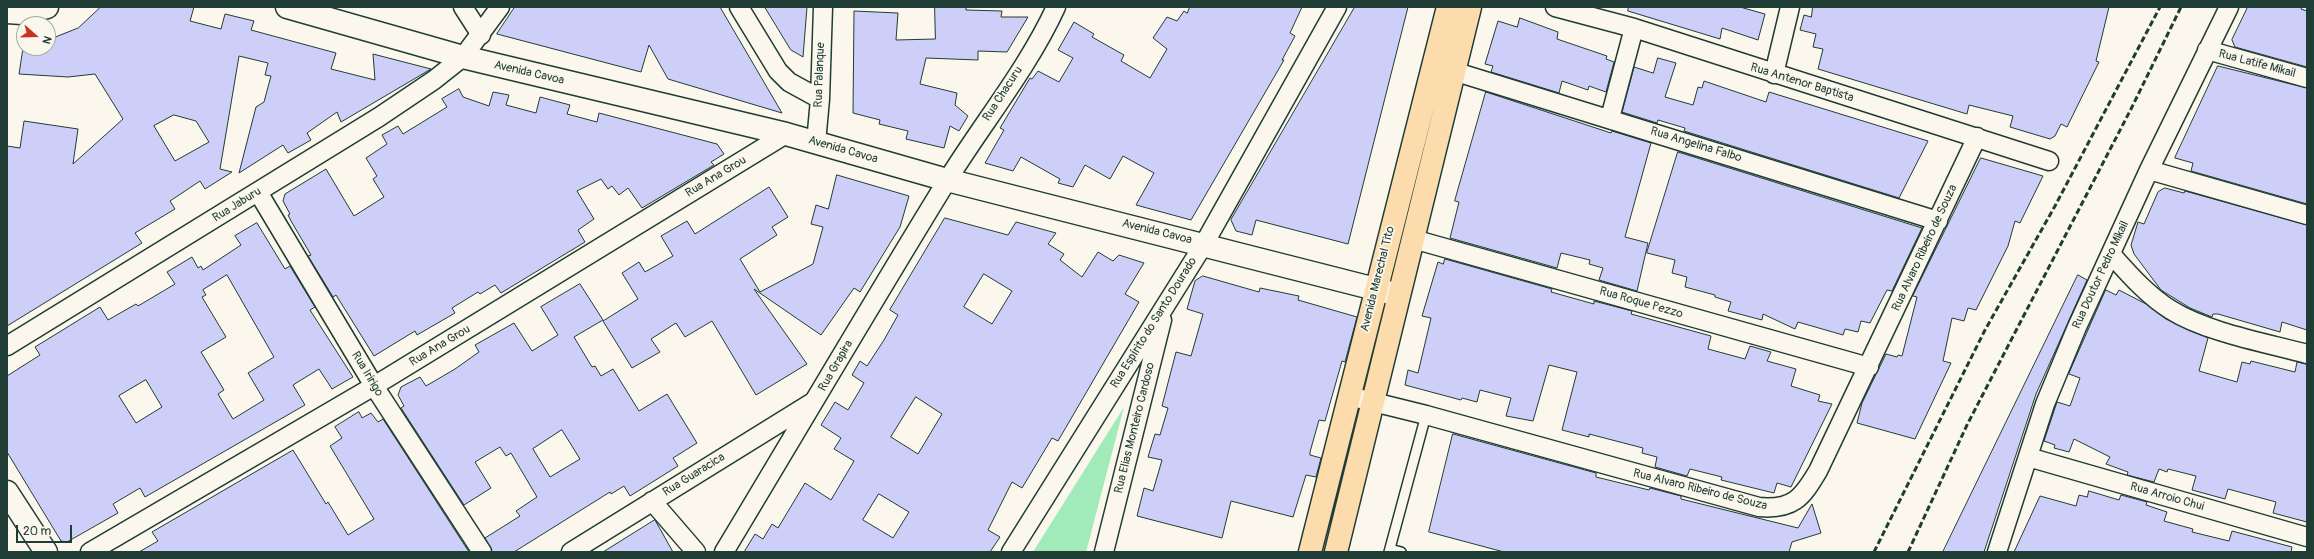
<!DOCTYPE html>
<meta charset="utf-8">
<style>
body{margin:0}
#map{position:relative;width:2314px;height:559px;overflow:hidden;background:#fbf7ec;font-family:Pangolin,sans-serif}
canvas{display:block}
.frame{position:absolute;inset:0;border:8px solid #1f3d34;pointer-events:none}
.north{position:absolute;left:16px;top:16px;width:40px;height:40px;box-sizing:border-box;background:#fbf7ec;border:1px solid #a3ada2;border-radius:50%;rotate:110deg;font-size:11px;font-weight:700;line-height:16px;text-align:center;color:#1f3d34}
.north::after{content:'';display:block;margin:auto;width:14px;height:18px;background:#c8321e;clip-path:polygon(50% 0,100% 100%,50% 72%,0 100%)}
.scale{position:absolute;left:16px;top:525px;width:56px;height:18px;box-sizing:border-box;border:2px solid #1f3d34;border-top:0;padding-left:5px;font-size:12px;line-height:14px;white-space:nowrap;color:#1f3d34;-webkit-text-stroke:3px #fbf7ec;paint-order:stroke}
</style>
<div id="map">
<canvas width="2314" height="559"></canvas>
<div class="frame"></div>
<div class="north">N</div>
<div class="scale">20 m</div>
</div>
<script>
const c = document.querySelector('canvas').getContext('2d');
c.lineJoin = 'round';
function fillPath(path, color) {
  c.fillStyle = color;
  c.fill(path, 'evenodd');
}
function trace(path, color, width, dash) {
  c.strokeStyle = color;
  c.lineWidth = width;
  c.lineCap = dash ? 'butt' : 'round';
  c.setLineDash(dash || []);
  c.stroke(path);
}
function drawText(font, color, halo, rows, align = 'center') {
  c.font = font + ' Pangolin,sans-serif';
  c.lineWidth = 3.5;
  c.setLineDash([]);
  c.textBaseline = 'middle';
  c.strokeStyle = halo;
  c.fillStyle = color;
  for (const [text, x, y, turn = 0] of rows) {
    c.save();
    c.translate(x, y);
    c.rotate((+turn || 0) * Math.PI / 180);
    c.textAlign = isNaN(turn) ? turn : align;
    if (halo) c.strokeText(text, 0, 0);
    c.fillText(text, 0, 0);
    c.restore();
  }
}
const green = new Path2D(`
 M1124 407 1086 552H1033Z`);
const building = new Path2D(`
 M101 7H194L190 21 221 29 225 14 254 21 251 30 336 53 331 69 375 80 373 54 431 69 341 122 337 112 307 133 311 140 288 153 283 145 239 173 256 107 264 102 271 76 265 75 268 63 239 56 220 169 232 172 205 189 200 181 170 201 175 209 135 233 142 243 7 326V146L20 148 24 121 78 129 73 164 123 119 95 74 68 77 19 74 23 48H48V40L78 28ZM174 115 196 121 209 142 175 161 154 126Z
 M515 7H720L782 113 668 79 649 45 641 72 497 34Z
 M765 7H807L803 57 791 50Z
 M935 7H966V10L1002 11 1001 17H1028L1007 52 978 51V60L926 58 920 84 957 93 955 105 968 116 959 131 950 126 944 148 906 139 908 131 879 124 880 120 853 113 854 11 898 13 896 40 935 39Z
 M1190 7H1302L1290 33 1295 36 1282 60H1284L1191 220 1136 205 1154 173 1123 156 1110 179 1085 165 1073 187 1058 183 1060 179 1021 157 1013 171 985 163 1004 130 1000 128 1030 78 1032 79 1038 71 1059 82 1073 58 1058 50 1074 22 1094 34 1092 37 1124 55 1121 61 1150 78 1167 49 1153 38 1167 17 1177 21 1184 11 1187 13Z
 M1355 7H1408L1348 244 1256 220 1252 235 1236 231 1231 220Z
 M1629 7H1740L1765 14 1758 40 1722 28 1720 39 1628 11Z
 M1813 7H2109L2096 61 2099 62 2067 127 2061 124 2055 136 2050 139 2010 127 2013 116 1969 105 1967 114 1818 69 1823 49 1813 47 1816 34 1800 30 1804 15 1811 17Z
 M2248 7H2302L2301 9 2307 11V67L2235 47 2232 40Z
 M1520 18 1558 32 1557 39 1607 56 1606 59 1614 62 1606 92 1589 86 1588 90 1562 81 1559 93 1491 72 1493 66 1485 64 1498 21 1517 27Z
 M1658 58 1676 63 1665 97 1693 105 1698 87 1702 88 1704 81 1766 102 1769 92 1928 141 1899 198 1684 131 1685 128 1658 120 1657 123 1622 112 1634 67 1653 73Z
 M2218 66 2307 88V204L2191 171 2193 163 2175 158Z
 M459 89 463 97 489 106 493 92 509 95 506 105 536 113 540 97 570 105 567 114 597 122 599 113 717 144 724 154 711 162 714 165 642 208 628 188 619 195 612 186 608 189 601 179 577 191 594 219 578 230 585 242 501 293 495 285 480 294 478 292 452 308 455 313 417 335 415 331 374 356 336 295 333 297 308 256 311 255 291 221 288 215 290 214 283 201 285 194 326 169 354 216 384 197 373 179 377 176 366 158 387 144 382 135 398 126 403 134 447 107 442 99Z
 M1486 92 1611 133 1612 131 1651 143 1625 237 1648 243 1637 291 1599 280 1603 268 1589 264 1590 260 1561 253 1557 268 1450 238 1459 202 1455 201Z
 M1678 152 1922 228 1892 291 1887 290 1870 323 1861 321 1858 332 1845 329 1843 335 1798 322 1795 329 1763 314 1762 320 1728 311 1731 302 1715 297V295L1685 287 1687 277 1672 273 1675 260 1647 253Z
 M1981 158 2043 176 2020 223 2015 221 2008 246 1976 310 1968 308 1964 321 1952 318 1943 361 1951 363 1915 439 1857 423 1862 403 1886 354 1897 357 1898 355 1902 356 1917 297 1913 296Z
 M837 175 909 196 900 227 860 292 854 288 821 335 754 289 807 364 756 395 712 321 685 337 676 323 651 339 660 352 632 368 603 321 638 299 622 273 639 262 645 272 673 256 661 236 687 221 695 234 769 187 788 217 772 227 777 235 740 259 760 292 813 264 823 227 811 224 816 205 828 209Z
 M2165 188 2184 193 2185 191 2307 225V330L2282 322 2280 332 2218 314H2213L2212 317 2190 308 2161 290 2134 254 2131 245 2138 222 2144 224 2158 192Z
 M945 218 1008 235 1016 222 1056 233 1048 244 1064 254 1060 260 1082 277 1098 252 1113 261 1119 255 1144 263 1125 294 1139 302 1058 441 1052 438 1022 488 1012 482 988 530 1000 537 990 552H744L755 534 763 539 772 524 778 528 805 483 831 500 854 461 834 449 841 438 821 425 835 402 848 410 864 383 852 375 860 361 867 366 884 340 898 315 890 310ZM984 274 1012 291 992 324 964 307ZM916 397 942 414 918 454 891 437ZM879 494 909 512 893 538 863 520Z
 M257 223 285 269 290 266 315 307 310 310 353 377 332 389 319 369 293 385 305 405 145 497 140 488 113 504 118 513 67 542 61 541 7 452V376L40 355 35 347 100 307 108 320 136 304 138 306 175 284 167 272 192 257 198 268 201 266 203 270 241 245 235 236ZM227 275 274 357 248 373 264 400 233 419 218 394 224 390 201 352 226 337 202 297 206 295 203 290ZM146 380 162 407 136 423 119 396Z
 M1445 259 1552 289 1551 292 1594 304V301L1632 311 1631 314 1711 336 1708 349 1745 359 1750 346 1771 352 1767 361 1796 369 1791 386 1820 395 1818 401 1832 404 1791 487 1777 483 1774 493 1721 480 1722 477 1690 469 1687 476 1655 467 1657 457 1642 453 1643 448 1589 434V437L1562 430 1577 372 1549 365 1533 421 1506 416 1511 398 1480 390 1477 402 1462 398 1461 400 1405 385 1408 370 1418 373 1431 318 1422 316 1438 262 1443 264Z
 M2078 275 2087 280 2036 394 1984 552H1943Z
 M1203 276 1259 292 1260 288 1299 296 1298 300 1357 317 1345 362 1342 361 1325 421 1319 420 1310 452V455L1321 458 1316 477 1306 475 1293 517 1231 501 1222 538 1137 516 1144 488 1153 491 1162 460 1148 457 1155 434 1160 435 1168 408 1162 406 1176 352 1191 356 1203 314 1187 309 1195 281Z
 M580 284 603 320 574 337 592 367 595 366 601 376 613 369 639 411 667 394 697 443 673 458 678 466 630 496 624 486 611 494 610 492 514 552H492L485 538 520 516 516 511 537 497 511 453 506 456 500 447 475 462 491 488 464 505 401 408 404 406 398 395 401 387 420 377 426 386 455 369 479 352 475 345 514 323 532 351 558 335 541 307ZM562 430 580 459 550 477 533 449Z
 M2106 290 2116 295 2119 290 2146 304 2166 319 2208 338 2199 371 2237 382 2242 362 2250 364 2251 361 2295 372 2297 362 2307 364V522L2273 513 2276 502 2228 489 2225 499 2192 490 2196 476 2168 469 2167 472 2159 469 2154 482 2127 475 2128 472 2106 464 2110 457 2074 439 2069 452 2054 448 2055 445 2044 441 2057 402 2070 406 2080 378 2069 374Z
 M359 412 362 418 371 413 378 422 383 419 469 552H139L158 541 152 532 293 450 326 504 328 502 348 535 374 519 330 446 342 438 335 427Z
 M1453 434 1596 473V477L1649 490 1650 488 1681 496V499L1798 528 1812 504 1821 533 1792 542 1789 552H1504L1429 532Z
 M2089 491 2119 500 2121 495 2147 502 2146 505 2167 512 2164 521 2193 529 2192 532 2229 541 2232 531 2292 547 2291 552H2014L2040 496 2076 506 2079 495 2087 497Z
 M655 520 673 552H603L619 542Z`);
const service = new Path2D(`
 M1390 549 1401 552
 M1389 552 1426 415`);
const minor = new Path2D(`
 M463 7 481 35
 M739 7 778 71 789 82 820 99
 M1555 7 1634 28 2049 161
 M2207 50 2307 78
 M1453 71 1938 221
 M1774 74 1790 7
 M1610 118 1634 28
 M816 143 820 99 823 7
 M2149 170 2307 215
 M258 192 374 386 482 552
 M1413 239 1869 367
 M2111 254C2129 274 2147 295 2171 310 2206 332 2266 343 2307 354
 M7 346 379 117 434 80 463 57 500 7
 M1349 396 1426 415 1759 507C1793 510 1802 498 1818 471L1977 137
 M2028 457 2307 537
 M652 501 696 552
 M90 552 374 386 786 134
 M571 552 813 402
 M724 552C798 429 870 306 945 184 981 125 1027 70 1056 7
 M1011 552 1204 244 1337 7
 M1104 552 1162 320
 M1997 552 2045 404 2077 327 2149 170 2229 7`);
const tertiary = new Path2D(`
 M287 7 463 57 786 134 947 180 1395 294
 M7 12 22 13 47 7
 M7 492 46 552`);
const primary = new Path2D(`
 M1310 552 1448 7
 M1336 552 1470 7`);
const rail = new Path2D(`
 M1874 552 1985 330 2055 206 2160 7
 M1908 552 1967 425 2131 109 2181 7`);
const streetNames = [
 ["Rua Latife Mikail",2257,64,15],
 ["Avenida Cavoa",529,73,13],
 ["Rua Palanque",820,75,-88],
 ["Rua Antenor Baptista",1802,83,17],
 ["Rua Chacuru",1003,94,-57],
 ["Rua Angelina Falbo",1696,145,17],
 ["Avenida Cavoa",843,150,16],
 ["Rua Ana Grou",716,177,-31],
 ["Rua Jaburu",237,205,-32],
 ["Avenida Cavoa",1157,232,14],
 ["Rua Alvaro Ribeiro de Souza",1925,248,-65],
 ["Rua Doutor Pedro Mikail",2101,275,-65],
 ["Avenida Marechal Tito",1378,279,-76],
 ["Rua Roque Pezzo",1641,303,16],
 ["Rua Espírito do Santo Dourado",1154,323,-58],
 ["Rua Ana Grou",440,346,-31],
 ["Rua Grapira",836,366,-60],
 ["Rua Iririgo",367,374,59],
 ["Rua Elias Monteiro Cardoso",1135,428,-76],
 ["Rua Guaracica",694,475,-32],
 ["Rua Alvaro Ribeiro de Souza",1700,490,14],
 ["Rua Arroio Chui",2167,497,16]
];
fillPath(green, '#a1eab9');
fillPath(building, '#cecff8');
trace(building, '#1f3d34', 1);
trace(service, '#1f3d34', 12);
trace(minor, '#1f3d34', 21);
trace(tertiary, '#1f3d34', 25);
trace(primary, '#1f3d34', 25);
trace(service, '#fbf7ec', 9);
trace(minor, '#fbf7ec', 18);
trace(tertiary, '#fbf7ec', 22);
trace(primary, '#fcdcac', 22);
trace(rail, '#1f3d34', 3, [6, 3]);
drawText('12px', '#1f3d34', '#fbf7ec', streetNames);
</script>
